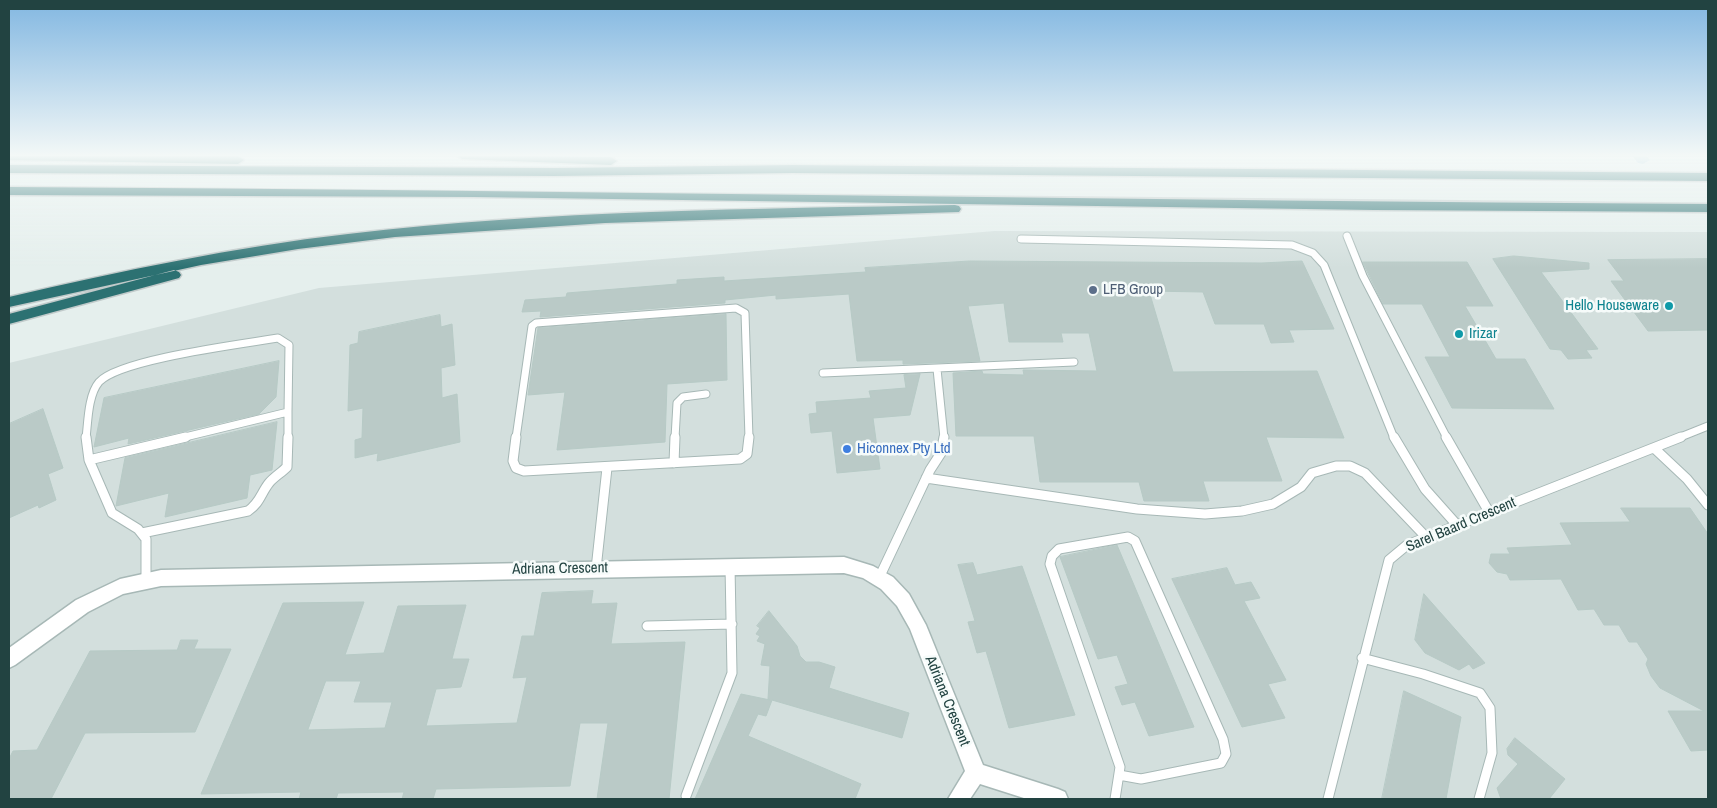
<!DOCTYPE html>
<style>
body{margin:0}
#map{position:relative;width:1717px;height:808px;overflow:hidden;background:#e5efed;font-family:"Archivo Narrow",sans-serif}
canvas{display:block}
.frame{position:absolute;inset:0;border:10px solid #224341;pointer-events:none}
</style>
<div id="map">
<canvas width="1717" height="808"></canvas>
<div class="frame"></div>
</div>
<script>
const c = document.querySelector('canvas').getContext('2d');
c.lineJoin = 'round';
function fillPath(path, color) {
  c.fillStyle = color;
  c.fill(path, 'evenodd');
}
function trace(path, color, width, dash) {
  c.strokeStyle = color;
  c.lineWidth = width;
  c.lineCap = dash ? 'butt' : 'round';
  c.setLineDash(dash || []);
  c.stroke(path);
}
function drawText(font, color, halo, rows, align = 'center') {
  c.font = font + ' "Archivo Narrow",sans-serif';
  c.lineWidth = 5;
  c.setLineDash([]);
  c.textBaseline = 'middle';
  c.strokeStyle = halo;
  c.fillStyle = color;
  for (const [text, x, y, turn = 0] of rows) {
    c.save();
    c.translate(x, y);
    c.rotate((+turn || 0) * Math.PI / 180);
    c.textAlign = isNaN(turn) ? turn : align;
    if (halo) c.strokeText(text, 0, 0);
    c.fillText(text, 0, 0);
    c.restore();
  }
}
const built = new Path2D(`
 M994 231 1708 232V799H9V363L319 288Z`);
const canal = new Path2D(`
 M1632 155H1646L1650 160 1643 164 1638 163Z`);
const building = new Path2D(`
 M1514 256 1589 263V269L1541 272 1598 349 1586 350 1592 358 1568 359 1561 350 1550 349 1493 259Z
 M1708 259V330L1648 331 1611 281H1624L1608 260Z
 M970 261 1262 263 1302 261 1334 329 1289 330 1294 342 1271 343 1264 324H1215L1203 292 1149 291 1173 372 1317 371 1344 438 1266 437 1282 481H1203L1209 501H1144L1139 482H1040L1034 436H956L953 373 982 371 983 374 1024 375 1023 370 1097 371 1089 333H1061L1063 342H1009L1004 303 968 306 980 361 903 364V360L857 361 849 294 776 299V295L725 300V303L540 317 541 311 522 312 525 300 566 297 567 293 677 284V280L724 277V281L866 272 865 268Z
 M1363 262H1467L1493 306H1465L1496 359H1525L1554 409 1452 408 1425 357H1450L1422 304H1383Z
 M726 314 727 380 667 384 665 442 557 450 565 392 528 395 538 328Z
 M440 315 441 327 452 324 455 365 441 368 442 398 457 394 460 442 377 461 378 453 355 458V440L362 438 363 408 348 411 350 345 358 343 359 332Z
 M279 361 276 397 259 414 128 444 129 438 94 447 104 398Z
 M920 374 910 415 873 418 880 469 837 473 832 431 811 433 809 414 817 413 816 402 871 398 869 391 906 388 904 375Z
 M43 409 63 468 48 474 56 500 39 508 38 505 9 518V424Z
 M277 422 272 470 250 475 247 498 165 517 169 493 116 506 125 458Z
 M1621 508H1690L1708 534V750L1691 751 1668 711H1704L1660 688 1651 676 1646 664 1648 659 1637 642H1629L1619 625H1604L1594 609 1578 610 1561 579 1510 580 1507 574 1497 572 1489 563 1491 554H1510L1507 548 1572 545 1560 523 1630 522Z
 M1117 545 1194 727 1149 736 1135 702 1122 705 1115 687 1128 684 1117 655 1098 659 1060 557Z
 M973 563 977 575 1022 566 1075 715 1009 728 986 651 977 653 968 622 975 621 958 565Z
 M1227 568 1235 585 1251 582 1260 598 1244 601 1286 680 1268 684 1285 718 1242 727 1172 579Z
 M593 591 591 604 617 603 611 644 685 642 669 799H597L608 723H580L570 786 436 789 433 799H402L404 792 338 793 336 799H299L301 792 201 794 283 603 364 602 345 655 384 653 398 606 466 605 452 659H469L461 687 436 689 426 726 517 723 527 677 513 678 522 636H534L542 593ZM326 681H361L354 702H392L385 728 308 730Z
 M1424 594 1485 663 1473 669 1469 664 1459 670 1425 653 1415 640Z
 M769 611 797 646 800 656 806 662H819L835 667 829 688 909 713 902 738 772 700 766 716 758 714 748 736 861 784 855 799H695L741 694 770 700 768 699 770 666 761 665 765 644 757 641 760 636 756 634 760 628 757 626Z
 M181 640H198L194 649H231L195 732 85 733 51 799H9V759L13 751 37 750 90 651 177 650Z
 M1404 691 1461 717 1446 799H1382Z
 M1515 738 1565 779 1549 799H1501L1497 788 1518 764 1508 755 1507 749Z`);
const laneFar1 = new Path2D(`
 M1347 236 1363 276 1447 438
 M1021 239 1292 245 1313 253 1324 265 1394 438
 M937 369 944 438
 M823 373 1074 362
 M86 438C88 422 88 395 99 382 120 359 243 344 278 338L289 345 288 412 181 438
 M288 438V412
 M516 438 532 326 536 323 736 308 745 313 749 438
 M675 438 677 403 683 397 706 394
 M1678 438 1708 426`);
const lane = new Path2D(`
 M86 437 89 460
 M516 437 513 461 516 468 524 471 740 459 747 454 749 437
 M1394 437 1425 489 1457 525
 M1446 437 1489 512
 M1654 448 1687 479 1708 505
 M89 460 112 513 138 529 146 539V581
 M89 460 186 437
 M674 463 675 437
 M926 478 1137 509 1205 514 1242 511 1273 504 1301 487 1312 473 1336 466H1350L1365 473 1426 537
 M142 533 248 511C260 503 261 493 269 483 274 477 281 473 287 467L288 437
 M596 569 607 468
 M879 578 930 470 941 453 944 437
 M647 626 732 624
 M1362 658 1423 674 1480 693 1490 708 1492 753 1479 799
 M686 796 732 673 730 566
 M1115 799 1120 767 1050 564 1052 556 1059 549 1128 537 1135 541 1223 739 1226 754 1221 763 1141 779 1119 775
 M1328 799 1389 560 1407 545 1681 437`);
const street = new Path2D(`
 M844 557 873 566 893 577 909 594 926 625 983 765 1058 789 1065 792 1068 799H1027L980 784 970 799H948L965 771 910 629 897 606 881 589 863 578 844 573 161 586 123 594 88 612 15 665 9 668V648L76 600 120 579 161 570Z`);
const highway = new Path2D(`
 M9 155 238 156 244 160 238 164 9 160Z
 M456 155 611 157 617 161 611 165 462 159Z
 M9 165 554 168 793 165 1708 173V181L793 173 554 176 9 173Z
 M9 187C575 190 1142 201 1708 204V212L1374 210 474 197 9 195Z
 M955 205 959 206 961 209 959 212 605 223 395 237 298 249 201 265 9 307V297C121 271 234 247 348 234 549 210 753 209 955 205Z
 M174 270 179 272 181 275 179 278 9 324V314Z`);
const markers = [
 [1093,290,5,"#5c6f8a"],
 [1669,306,5,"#0f9aa8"],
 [1459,334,5,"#0f9aa8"],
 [847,449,5,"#3f7fe0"]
];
const serviceNames = [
 ["LFB Group",1103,290]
];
const cultureNames = [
 ["Hello Houseware",1659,306],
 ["Irizar",1469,334,"left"]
];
const shopNames = [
 ["Hiconnex Pty Ltd",857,449]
];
const streetNames = [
 ["Sarel Baard Crescent",1461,525,-23],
 ["Adriana Crescent",560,569,-1],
 ["Adriana Crescent",947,701,68]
];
fillPath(built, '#d3dfdd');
fillPath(canal, '#8abbd7');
fillPath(building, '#bacac7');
trace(building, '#b7cac6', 1);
trace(laneFar1, '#a7b8b6', 9);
trace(lane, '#a7b8b6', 11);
trace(street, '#a7b8b6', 3);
trace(highway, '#c1caca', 3);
trace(laneFar1, '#fff', 7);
trace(lane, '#fff', 9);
fillPath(street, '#fff');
fillPath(highway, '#2c7172');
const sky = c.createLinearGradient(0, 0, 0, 268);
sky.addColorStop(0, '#82b7e1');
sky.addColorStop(0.58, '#f3f8f7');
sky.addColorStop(1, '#f3f8f700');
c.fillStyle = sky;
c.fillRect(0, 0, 1717, 268);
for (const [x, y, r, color] of markers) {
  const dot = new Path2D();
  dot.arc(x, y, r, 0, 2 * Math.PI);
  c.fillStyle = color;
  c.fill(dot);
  trace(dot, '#f6fbfa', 2);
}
drawText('15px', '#4e5e75', '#f6fbfa', serviceNames, 'left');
drawText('15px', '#0d838f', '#f6fbfa', cultureNames, 'right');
drawText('15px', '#366cbe', '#f6fbfa', shopNames, 'left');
drawText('15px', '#224341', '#f6fbfa', streetNames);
</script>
